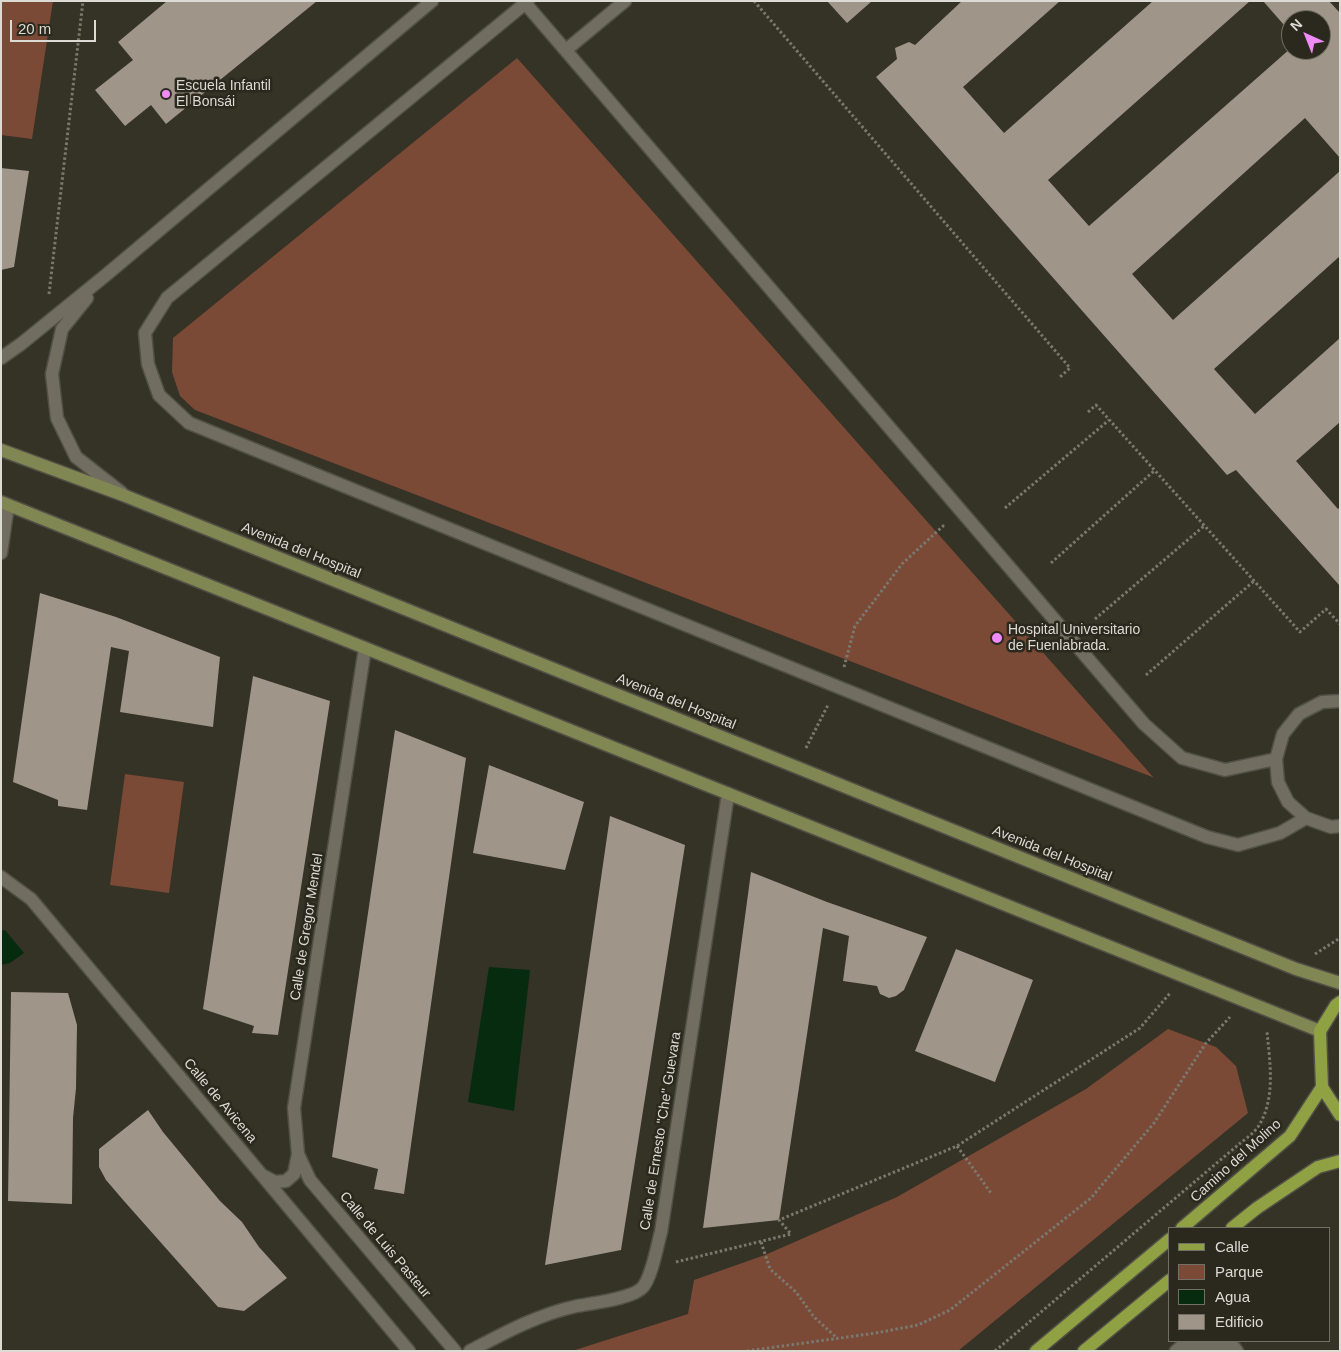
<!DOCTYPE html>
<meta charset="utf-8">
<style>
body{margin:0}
#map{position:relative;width:1341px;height:1352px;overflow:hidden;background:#353226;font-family:Helvetica,sans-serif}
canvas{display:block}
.frame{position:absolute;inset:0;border:2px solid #dcdbd3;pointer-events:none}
.legend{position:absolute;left:1168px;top:1227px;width:162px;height:115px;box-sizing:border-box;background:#2b281d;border:1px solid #727066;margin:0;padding:6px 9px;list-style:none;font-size:15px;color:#dcdbd3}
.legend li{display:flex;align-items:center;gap:10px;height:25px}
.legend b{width:25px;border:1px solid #727066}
.north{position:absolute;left:1281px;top:10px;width:50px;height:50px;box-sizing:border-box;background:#2b281d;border:1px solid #727066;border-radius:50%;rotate:316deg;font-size:14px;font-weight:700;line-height:20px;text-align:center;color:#dcdbd3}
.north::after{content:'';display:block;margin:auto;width:18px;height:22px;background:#ef8bf6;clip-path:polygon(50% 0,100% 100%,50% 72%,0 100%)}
.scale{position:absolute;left:10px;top:20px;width:86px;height:22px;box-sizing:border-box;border:2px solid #dcdbd3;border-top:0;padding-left:6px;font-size:15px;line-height:18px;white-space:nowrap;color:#dcdbd3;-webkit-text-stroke:4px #2b281d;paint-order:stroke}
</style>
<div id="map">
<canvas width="1341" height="1352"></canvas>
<div class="frame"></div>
<ul class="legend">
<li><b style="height:6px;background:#8fa143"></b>Calle</li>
<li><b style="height:14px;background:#7a4a36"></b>Parque</li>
<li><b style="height:14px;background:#072b0f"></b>Agua</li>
<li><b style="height:14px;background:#a09589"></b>Edificio</li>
</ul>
<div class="north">N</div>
<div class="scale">20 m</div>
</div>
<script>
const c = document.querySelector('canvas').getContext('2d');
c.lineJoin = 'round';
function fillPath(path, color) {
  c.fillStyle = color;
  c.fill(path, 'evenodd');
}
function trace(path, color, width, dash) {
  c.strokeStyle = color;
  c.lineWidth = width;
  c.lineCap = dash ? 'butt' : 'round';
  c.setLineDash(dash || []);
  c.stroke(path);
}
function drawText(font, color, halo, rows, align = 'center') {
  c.font = font + ' Helvetica,sans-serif';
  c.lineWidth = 5;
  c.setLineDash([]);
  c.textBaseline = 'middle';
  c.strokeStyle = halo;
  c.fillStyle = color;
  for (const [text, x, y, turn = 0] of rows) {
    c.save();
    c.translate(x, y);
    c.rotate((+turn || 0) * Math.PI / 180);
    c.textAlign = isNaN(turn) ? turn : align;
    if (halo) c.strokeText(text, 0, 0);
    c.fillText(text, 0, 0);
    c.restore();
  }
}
const green = new Path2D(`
 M1 1H53L32 139 1 135Z
 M517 58 1154 778H1155L195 410 180 396 172 372 173 338Z
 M125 774 184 782 169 893 110 885Z
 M1168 1029 1216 1047 1236 1066 1248 1113 958 1351H572L688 1314 694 1280 765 1255 897 1197 1086 1089Z`);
const water = new Path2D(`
 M5 930 24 953 10 963 1 965V931Z
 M489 967 530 970 514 1111 468 1102Z`);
const building = new Path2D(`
 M167 1H317L166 124 151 105 125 126 95 90 133 60 118 42Z
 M827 1H872L847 23Z
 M962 1H1060L963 87 1004 133 1153 1H1250L1048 180 1089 226 1291 48V50H1321V20H1291V33L1263 1H1329L1340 13V158L1305 118 1132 274 1173 320 1340 171V256L1214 369 1255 414 1340 338V422L1296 461 1338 509 1340 507V586L1236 470 1227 475 876 77 897 59 895 48 909 42 915 45Z
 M1 168 29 171 14 267 1 270Z
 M40 593 116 617 220 657 213 727 120 712 129 651 111 647 87 810 58 806V800L13 782Z
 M253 676 330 701 278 1035 252 1033 254 1026 203 1009Z
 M395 730 466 758 404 1194 374 1189 378 1169 332 1157Z
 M489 765 584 802 565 870 473 853Z
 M610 816 685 845 621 1250 545 1265Z
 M751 872 827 902 927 937 904 990 896 996 889 998 880 994 877 986 843 981 849 936 823 928 779 1220 703 1228Z
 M956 949 1033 980 995 1082 915 1051Z
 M11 992 68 993 77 1025 76 1088 73 1118 72 1204 8 1201Z
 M148 1110 163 1132 220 1201 242 1222 259 1247 287 1278 244 1311 218 1307 124 1201 106 1180 99 1167V1149Z`);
const path = new Path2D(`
 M754 1 1070 368 1060 377
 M49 294 83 1
 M1088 412 1096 405 1300 632 1326 609 1340 624
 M1005 508 1109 420
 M1051 563 1154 471
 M1095 619 1204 526
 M844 667 855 626 902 564 943 526H945
 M1146 675 1254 581
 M806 748 828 705
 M1315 954 1340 938
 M957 1146 991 1193
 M761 1242 770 1269 796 1292 814 1317 837 1338
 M676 1262 791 1234 779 1220 957 1146 1140 1028 1171 992
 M747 1351 876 1333 918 1325 950 1310 1091 1198 1154 1123 1206 1043 1230 1017
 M995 1351 1238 1145C1244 1140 1253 1134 1258 1127 1276 1099 1270 1063 1267 1032`);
const service = new Path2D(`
 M528 1 167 298 145 333 148 364 159 395 189 423 1207 837 1238 845 1280 833 1306 818
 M525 3 1144 724 1182 758 1225 770 1276 759
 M566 50 625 1
 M1340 701 1322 702 1299 714 1283 734 1276 759 1278 782 1288 802 1306 818 1331 827 1340 826
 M1176 1351 1183 1345 1234 1347 1237 1351`);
const minor = new Path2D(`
 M87 298 62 329 52 374 57 418 76 457 122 493
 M1 358 21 344 106 275 432 1
 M1 553 8 505
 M1 877 31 899 409 1351
 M298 1154 310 1180 455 1351
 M264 1176 275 1182 286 1181 294 1174 298 1154 294 1108 365 648
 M470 1351C504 1333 539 1314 577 1306 592 1303 633 1299 643 1287 652 1276 657 1246 661 1232L728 794`);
const secondary = new Path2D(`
 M1 450 123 495 1296 969 1340 983
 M1 502 1320 1031`);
const primary = new Path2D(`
 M1340 1002 1336 1005 1320 1031 1322 1087 1340 1115
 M1182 1228 1290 1136 1322 1087
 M1232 1228 1257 1208 1318 1167 1340 1161
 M1036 1351 1170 1239
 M1084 1351 1170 1280`);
const markers = [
 [166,94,5,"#ef8bf6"],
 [997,638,6,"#ef8bf6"]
];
const poiNames = [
 ["Escuela Infantil",176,86],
 ["El Bonsái",176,102],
 ["Hospital Universitario",1008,630],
 ["de Fuenlabrada.",1008,646]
];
const streetNames = [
 ["Avenida del Hospital",301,551,22],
 ["Avenida del Hospital",676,702,22],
 ["Avenida del Hospital",1052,854,22],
 ["Calle de Gregor Mendel",307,927,-81],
 ["Calle de Avicena",220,1101,50],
 ["Calle de Ernesto \"Che\" Guevara",661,1131,-81],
 ["Camino del Molino",1236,1161,-42],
 ["Calle de Luis Pasteur",385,1245,50]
];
fillPath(green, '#7a4a36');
fillPath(water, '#072b0f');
fillPath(building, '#a09589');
trace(service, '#525046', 15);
trace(minor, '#525046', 15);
trace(secondary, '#525046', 15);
trace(primary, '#525046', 15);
trace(path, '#7b796f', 3, [2.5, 2.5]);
trace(service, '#716d60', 12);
trace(minor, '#716d60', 12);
trace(secondary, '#808752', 12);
trace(primary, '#8fa143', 12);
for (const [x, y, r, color] of markers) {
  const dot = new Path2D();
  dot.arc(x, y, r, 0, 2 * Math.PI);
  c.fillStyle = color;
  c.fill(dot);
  trace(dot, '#2b281d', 2);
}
drawText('14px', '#dcdbd3', '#2b281d', poiNames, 'left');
drawText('14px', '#dcdbd3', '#2b281d', streetNames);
</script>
